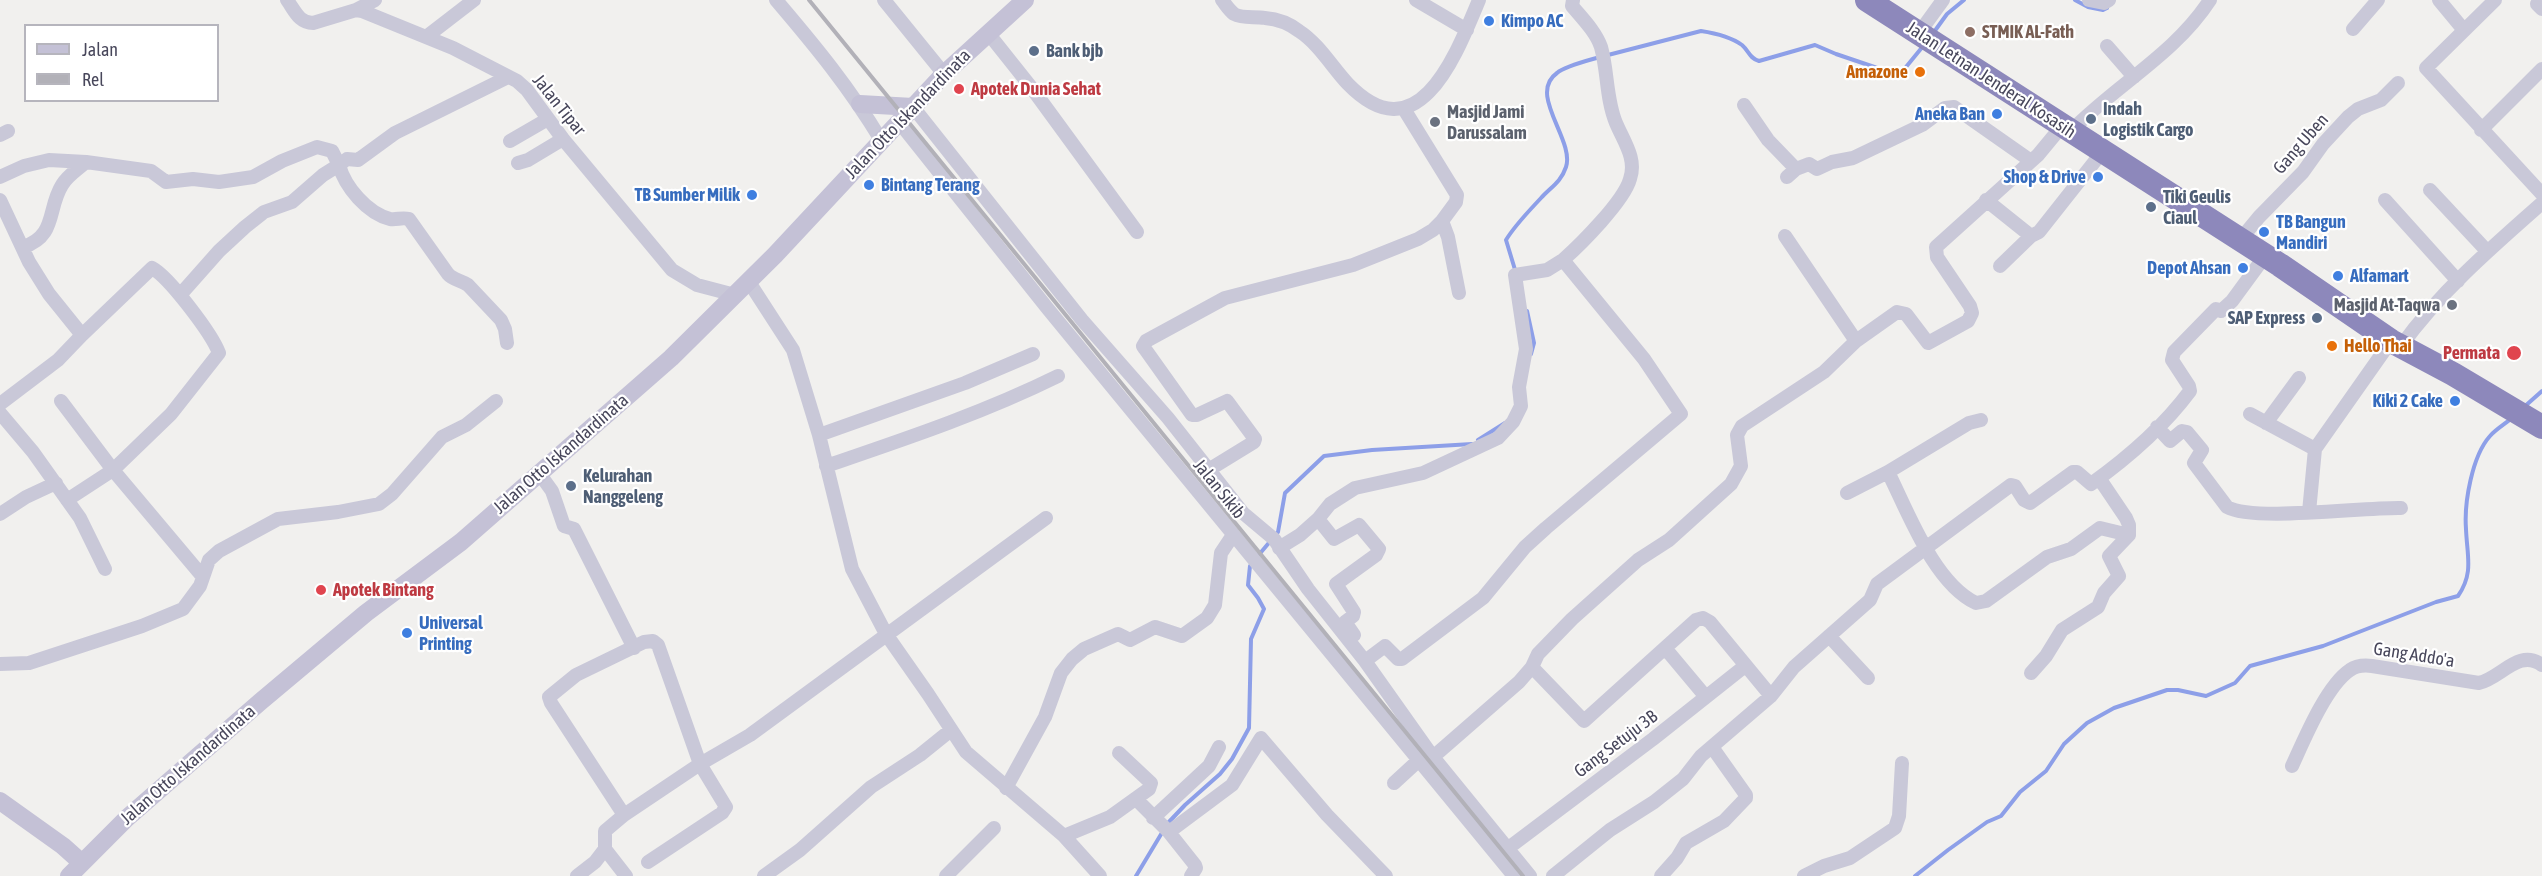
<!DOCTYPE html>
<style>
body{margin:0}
#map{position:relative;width:2542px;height:876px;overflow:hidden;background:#f1f0ee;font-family:"Asap Condensed",sans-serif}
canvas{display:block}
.legend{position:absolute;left:24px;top:24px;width:195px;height:78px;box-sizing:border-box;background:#fff;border:2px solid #b6b5bd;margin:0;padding:8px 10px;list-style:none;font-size:18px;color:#48475b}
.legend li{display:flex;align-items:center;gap:12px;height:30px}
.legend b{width:30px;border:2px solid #b6b5bd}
</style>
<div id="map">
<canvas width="2542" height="876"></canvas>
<ul class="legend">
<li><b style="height:8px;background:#c4c1d6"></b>Jalan</li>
<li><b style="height:8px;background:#b2b1b8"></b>Rel</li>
</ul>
</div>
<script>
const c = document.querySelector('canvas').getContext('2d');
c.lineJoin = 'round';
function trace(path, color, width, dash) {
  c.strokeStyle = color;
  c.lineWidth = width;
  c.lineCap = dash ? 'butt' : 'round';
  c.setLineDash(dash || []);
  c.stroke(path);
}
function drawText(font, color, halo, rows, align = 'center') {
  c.font = font + ' "Asap Condensed",sans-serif';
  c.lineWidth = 4.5;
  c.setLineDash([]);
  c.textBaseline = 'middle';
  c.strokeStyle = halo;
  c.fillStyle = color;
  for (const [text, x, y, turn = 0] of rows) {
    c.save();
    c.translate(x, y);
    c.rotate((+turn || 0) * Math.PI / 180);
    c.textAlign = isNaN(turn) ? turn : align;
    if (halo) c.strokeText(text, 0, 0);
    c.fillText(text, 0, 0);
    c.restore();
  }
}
const stream = new Path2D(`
 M2075 0 2088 7 2103 10 2107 8
 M1934 32 1947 14 1964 0
 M1608 55 1701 31C1714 33 1731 37 1742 45 1749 51 1749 58 1759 61L1815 45 1836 54 1895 74 1906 67 1924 45
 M1516 273 1506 240C1515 225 1529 211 1541 198 1551 187 1561 182 1566 167 1575 140 1527 94 1557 73 1565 66 1590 60 1600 57
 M1527 311 1534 343 1531 354
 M2524 407 2542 391
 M1478 440 1505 423
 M1257 557 1278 532 1285 493 1324 456 1372 450 1472 444
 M1167 824 1185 805 1220 774 1232 759 1249 728 1251 639 1264 609 1258 598 1248 585 1250 566 1252 563
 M1136 876 1163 831
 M1915 876 1948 850 1987 822 2001 816 2020 792 2046 771 2064 744 2087 723 2114 708 2167 690H2178L2206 696 2235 683 2250 666 2323 646 2436 602 2458 596C2474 573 2467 556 2466 529 2464 503 2472 456 2490 436 2496 429 2505 424 2512 418`);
const street = new Path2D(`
 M287 0C295 11 299 23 313 23L356 10 362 11 453 48 517 81 527 90 563 139 672 270 697 285 735 295
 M776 0C816 47 849 87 881 140
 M884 0 944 74
 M1222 0C1226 5 1229 10 1234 14 1243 19 1255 16 1265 18 1277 19 1290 24 1299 31 1319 44 1332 67 1348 84 1418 156 1456 55 1479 0
 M1416 0 1467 30
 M2089 0 2104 3 2109 0
 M2439 0 2463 29
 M2495 0 2426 68 2542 194
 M2537 4 2542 9
 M356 10 375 0
 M2353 29 2378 0
 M988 33 1031 87 1137 232
 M1919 33 1943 0
 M426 37 474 0
 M2107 46 2134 77
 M1744 105 1768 140 1796 169
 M913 107 1082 320 1168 418 1243 513 1274 539 1308 589 1365 661 1433 757 1530 876
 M1404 109 1457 195 1456 202 1442 221 1448 237 1459 293
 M899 122 1048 309 1514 876
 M2481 130 2542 69
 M2071 131C2116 85 2175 54 2210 0
 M0 135 8 131
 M510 141 548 119
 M518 163 528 160 563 139
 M0 177 24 166 49 160 86 162 151 171 166 182 193 179 219 182 253 177 282 161 317 147 332 151 339 165 347 159 358 160 395 133 508 77
 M1787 177 1796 169 1809 164 1817 169 1832 162 1853 158 1922 125 1945 108 1954 107 2031 161
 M2430 190 2487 251
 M0 200 29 262 49 294 82 335 58 360 0 404
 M1986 200 2031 236 2039 232 2103 151
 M2385 200 2458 281
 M1785 236 1856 341
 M2240 240 2259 217 2303 172 2323 144 2348 117 2358 109 2381 100 2398 83
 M23 247C57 236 47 209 62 185 67 176 78 169 86 162
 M2000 266 2031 236
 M749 282 793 350 819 435 852 569 886 634 928 694 966 752 1064 836 1100 876
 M180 295 219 251 245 227 264 212 292 202 323 175 339 165C345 187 367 213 390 219 397 220 402 217 409 219L448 274C453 280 461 280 468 285L501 320 505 329 507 343
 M2401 346C2440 292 2492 247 2542 203
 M61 401 113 470 203 577
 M0 413 33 452 80 518 105 569
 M2250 414 2315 449 2391 341
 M2266 423 2299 378
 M2157 427 2170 441 2182 431 2187 432 2202 450 2194 463 2227 507C2253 522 2364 507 2401 508
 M819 435 965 383 1033 354
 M826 466C905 439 983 413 1058 376
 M1210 469 1254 442 1255 439 1227 401 1197 415H1192L1145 349 1143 346 1146 341 1225 298 1353 265 1418 239 1433 230 1442 221
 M1888 472 1969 423 1981 420
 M539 473 552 491 564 526 574 529 634 648
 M1847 493 1888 472C1908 512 1934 583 1976 603L1986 601 2047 557 2071 549 2100 528 2129 535
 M67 500 113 470 171 414 219 353C212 334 169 277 152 268L82 335
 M2309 512 2315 449
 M0 514 26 497 56 483
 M1318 519 1334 539 1359 525 1379 549 1376 555 1336 584 1354 612 1353 616 1345 622 1354 635
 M1279 548 1300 535 1318 519 1330 504 1355 488 1423 473 1498 438 1513 422 1521 406 1519 387 1526 349 1515 275 1547 270 1563 260
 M1829 636 1868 678
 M1665 648 1706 697
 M1365 661 1385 646 1398 659H1402L1483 598 1525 547 1546 528 1681 414 1644 359 1563 260C1581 244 1624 201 1630 179 1637 159 1624 142 1616 123 1606 99 1608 72 1601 47 1596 32 1582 18 1572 6L1573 0
 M0 664 29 663 142 626 183 609 200 586 209 560 219 551 278 519 338 512 379 504 392 494 442 437 466 425 496 401
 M1532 667 1584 721 1696 620 1703 618 1710 622 1771 696
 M2031 673 2046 656 2062 630 2098 607 2104 593 2119 576 2109 556 2129 535V525L2126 518 2099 478
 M1433 757 1519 682 1532 667 1538 654 1572 619 1638 560 1669 540 1731 484 1741 466 1737 435 1742 426 1824 372 1856 341 1897 312 1906 314 1928 343 1968 321 1972 313 1970 306 1937 257 1936 247 2038 155 2062 126
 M2292 766C2304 740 2326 686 2350 670 2357 665 2364 665 2372 666L2479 683C2501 678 2519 648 2542 665
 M1394 783 1419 760
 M1006 788 1045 717 1061 673 1072 659 1084 649 1118 634 1130 640 1155 627 1182 636 1207 618 1215 605 1221 553 1233 535
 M1137 800 1168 831 1195 865 1196 868 1191 876
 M624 815 551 703 549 697 576 675 644 642 653 641 658 645 700 764 726 807 722 813 648 862
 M1153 818 1209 766 1219 747
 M1169 832 1232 785 1261 738 1327 815 1386 876
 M1064 836 1110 817 1149 789 1151 783 1119 753
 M605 849 626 876
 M1507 849 1653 739 1745 666
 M577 876 595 862 605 849V831L624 815 700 764 750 735 1046 518
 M764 876 800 850 871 787 920 755 951 730
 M946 876 994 828
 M1553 876 1610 830 1654 802 1683 779 1701 756 1771 696 1794 667 1870 600 1877 584 2011 485 2015 486 2024 500 2030 503 2073 472H2077L2091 484C2126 459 2164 426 2190 391L2189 386 2172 360 2174 352 2216 309 2221 311 2232 301 2265 256
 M1661 876 1677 858 1686 843 1724 821 1746 798V795L1712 747
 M1804 876 1824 866 1850 858 1895 828 1899 816 1902 763`);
const secondary = new Path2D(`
 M860 104 913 107
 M0 801 63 846 82 863
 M69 876 127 818 260 702 366 613 461 542 671 358 775 255 944 74 1025 0`);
const highway = new Path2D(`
 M1867 0 2280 265 2391 341 2453 374 2542 427`);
const rail = new Path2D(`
 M809 0 1523 876`);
const markers = [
 [1489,21,6,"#3f7fe0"],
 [1970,32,6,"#8d6e63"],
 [1034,51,6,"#5c6f8a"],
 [1920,72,6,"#e8710a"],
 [959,89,6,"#e0444e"],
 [1997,114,6,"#3f7fe0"],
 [2091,119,6,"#5c6f8a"],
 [1435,122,6,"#6b7280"],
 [2098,177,6,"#3f7fe0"],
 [869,185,6,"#3f7fe0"],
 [752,195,6,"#3f7fe0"],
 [2151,207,6,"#5c6f8a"],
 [2264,232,6,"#3f7fe0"],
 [2243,268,6,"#3f7fe0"],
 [2338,276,6,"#3f7fe0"],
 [2452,305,6,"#6b7280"],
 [2317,318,6,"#5c6f8a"],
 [2332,346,6,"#e8710a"],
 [2514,353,8,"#e0444e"],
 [2455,401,6,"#3f7fe0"],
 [571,486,6,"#5c6f8a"],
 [321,590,6,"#e0444e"],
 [407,633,6,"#3f7fe0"]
];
const shopNames = [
 ["Kimpo AC",1501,21],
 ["Aneka Ban",1985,114,"right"],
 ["Shop & Drive",2086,177,"right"],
 ["Bintang Terang",881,185],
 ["TB Sumber Milik",740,195,"right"],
 ["TB Bangun",2276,222],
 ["Mandiri",2276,243],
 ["Depot Ahsan",2231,268,"right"],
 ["Alfamart",2350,276],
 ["Kiki 2 Cake",2443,401,"right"],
 ["Universal",419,623],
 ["Printing",419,644]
];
const educationNames = [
 ["STMIK AL-Fath",1982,32]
];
const serviceNames = [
 ["Bank bjb",1046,51],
 ["Indah",2103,109],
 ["Logistik Cargo",2103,130],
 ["Tiki Geulis",2163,197],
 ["Ciaul",2163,218],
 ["SAP Express",2305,318,"right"],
 ["Kelurahan",583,476],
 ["Nanggeleng",583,497]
];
const foodNames = [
 ["Amazone",1908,72],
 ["Hello Thai",2344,346,"left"]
];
const streetNames = [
 ["Jalan Letnan Jenderal Kosasih",1991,80,33],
 ["Jalan Tipar",559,105,51],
 ["Jalan Otto Iskandardinata",908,114,-46],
 ["Gang Uben",2301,144,-49],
 ["Jalan Otto Iskandardinata",561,454,-41],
 ["Jalan Sikib",1219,489,51],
 ["Gang Addo'a",2414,655,9],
 ["Gang Setuju 3B",1616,744,-37],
 ["Jalan Otto Iskandardinata",188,765,-41]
];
const healthNames = [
 ["Apotek Dunia Sehat",971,89],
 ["Permata",2500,353,"right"],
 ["Apotek Bintang",333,590]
];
const worshipNames = [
 ["Masjid Jami",1447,112],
 ["Darussalam",1447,133],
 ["Masjid At-Taqwa",2440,305,"right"]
];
trace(stream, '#8d9fe8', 4);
trace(street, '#c9c8d8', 14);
trace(secondary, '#c4c1d6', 18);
trace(highway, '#8d88bb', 24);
trace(rail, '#b2b1b8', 4);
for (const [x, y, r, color] of markers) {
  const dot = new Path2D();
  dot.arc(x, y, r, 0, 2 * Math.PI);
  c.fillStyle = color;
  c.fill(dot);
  trace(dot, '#fff', 2);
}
drawText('bold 18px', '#366cbe', '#fff', shopNames, 'left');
drawText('bold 18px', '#785e54', '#fff', educationNames, 'left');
drawText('bold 18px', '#4e5e75', '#fff', serviceNames, 'left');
drawText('bold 18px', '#c56008', '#fff', foodNames, 'right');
drawText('18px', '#48475b', '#fff', streetNames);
drawText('bold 18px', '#be3a42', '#fff', healthNames, 'left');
drawText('bold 18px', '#5b616d', '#fff', worshipNames, 'left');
</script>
